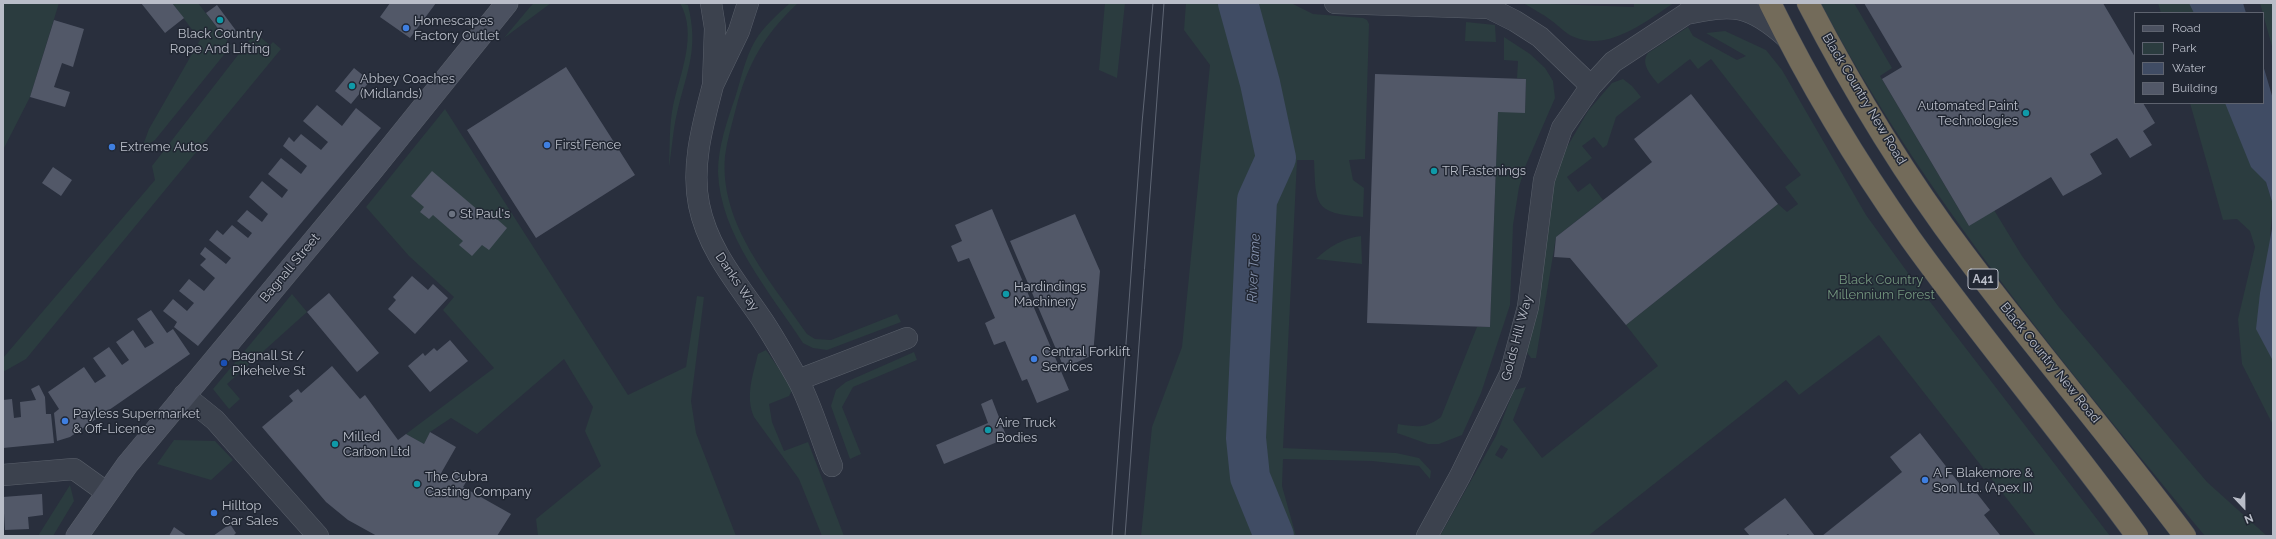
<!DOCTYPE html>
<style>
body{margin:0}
#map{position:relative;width:2276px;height:539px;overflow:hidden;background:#292f3d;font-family:Raleway,sans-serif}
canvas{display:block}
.frame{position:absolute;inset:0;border:4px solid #b9bdc8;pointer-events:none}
.legend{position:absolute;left:2134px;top:12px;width:130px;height:92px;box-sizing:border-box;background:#212733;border:1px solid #5e636f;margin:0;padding:5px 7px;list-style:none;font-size:12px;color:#b9bdc8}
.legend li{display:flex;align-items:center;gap:8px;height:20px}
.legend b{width:20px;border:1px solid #5e636f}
.north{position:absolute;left:2224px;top:487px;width:40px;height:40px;-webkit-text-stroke:3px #212733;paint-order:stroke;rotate:158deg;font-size:11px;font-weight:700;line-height:16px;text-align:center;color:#b9bdc8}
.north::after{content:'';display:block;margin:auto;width:14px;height:18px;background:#b9bdc8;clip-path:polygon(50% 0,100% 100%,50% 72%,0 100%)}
</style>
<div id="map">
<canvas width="2276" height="539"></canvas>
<div class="frame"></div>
<ul class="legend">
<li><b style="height:5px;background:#4b5160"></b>Road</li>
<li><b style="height:11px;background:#2b3c3f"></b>Park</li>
<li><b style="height:11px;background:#404c64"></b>Water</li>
<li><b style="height:11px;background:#525868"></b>Building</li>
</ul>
<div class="north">N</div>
</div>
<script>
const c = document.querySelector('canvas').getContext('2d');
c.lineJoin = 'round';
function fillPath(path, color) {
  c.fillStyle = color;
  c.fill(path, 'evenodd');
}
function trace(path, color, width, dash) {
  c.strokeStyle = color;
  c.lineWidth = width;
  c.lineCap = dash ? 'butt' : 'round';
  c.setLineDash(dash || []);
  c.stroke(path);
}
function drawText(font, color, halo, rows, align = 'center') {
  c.font = font + ' Raleway,sans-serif';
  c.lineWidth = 3;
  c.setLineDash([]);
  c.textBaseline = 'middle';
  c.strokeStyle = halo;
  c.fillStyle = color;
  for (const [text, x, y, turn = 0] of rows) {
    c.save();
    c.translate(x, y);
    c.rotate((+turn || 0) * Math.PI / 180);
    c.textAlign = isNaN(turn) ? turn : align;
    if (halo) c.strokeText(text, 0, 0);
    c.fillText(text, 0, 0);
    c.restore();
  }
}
const green = new Path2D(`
 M3 3H59L30 97 3 150Z
 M172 3H198L231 46 155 140 142 148 149 129 200 40Z
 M534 3H551L504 38 530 7Z
 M680 3 688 5C699 50 687 70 677 113 673 130 672 149 669 167 670 147 669 126 673 106 680 73 698 35 680 3Z
 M790 3H798C764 35 748 63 736 108 732 124 727 140 725 156 719 224 771 281 807 334L815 339 831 340 897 314 901 322 827 350 813 348 803 343C770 292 720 235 718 172 718 147 727 121 735 98 741 79 745 58 755 41 763 27 778 14 790 3Z
 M1105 3H1125L1117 78 1099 70Z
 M1186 3H1291L1313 14 1363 18 1367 20 1369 24 1365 159 1349 160 1353 180 1364 188 1363 217C1314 213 1316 206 1314 160H1297L1283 448 1396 453 1419 458 1431 471 1430 479 1419 466 1372 461 1283 459 1282 486 1296 536H1141L1152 427 1182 347 1210 65 1184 30Z
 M1523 3 1634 7V3H1674C1646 21 1609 52 1574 37 1566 34 1559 26 1552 21 1543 14 1533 9 1523 3Z
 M1821 3H1854L1892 68 1880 76 1969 226 1994 210 2022 256 2058 306 2207 482 2267 536H2205C2067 367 1923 198 1821 3Z
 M2158 3H2206L2210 13H2161Z
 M2260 3H2272L2273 7V50Z
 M1466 22 1495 25 1496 42 1465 41Z
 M1688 27 1693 36 1737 60 1746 56 1706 33 1725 31 1766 50 1782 70 1866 215 1908 273 2110 536H2036L1879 335 1799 395 1786 380 1588 536H1440L1496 436 1514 390 1526 387 1513 420 1542 458 1658 366 1626 325 1778 204 1787 212 1798 204 1785 187 1801 175 1711 59 1698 69 1690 59 1658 84C1651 75 1640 64 1648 53ZM1501 445 1508 449 1502 459 1495 455Z
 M255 33 270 45 273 42 281 49 26 359 3 372V358L155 180 152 166Z
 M1504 37 1530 54 1545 68 1553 81 1555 98 1525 167 1519 187 1513 225 1510 305 1481 393 1462 435 1439 444H1428L1397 433 1398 424C1417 427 1425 429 1441 417L1477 327H1490L1498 112H1525L1526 79 1517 78 1518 61 1504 60Z
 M1623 79 1632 86 1641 97 1616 117 1607 145 1603 148 1594 137 1582 146 1592 158 1567 177 1578 192 1590 183 1603 200 1556 237 1536 358H1531L1526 351 1552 186 1563 154 1588 111 1612 83Z
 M2190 103H2242L2273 205 2270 237 2273 258V425L2242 364 2238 319 2255 247 2250 231 2237 219 2223 220Z
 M445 109 628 395 686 367 697 296 704 297 691 401 696 433 736 536H538L536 519 601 466 585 431 593 407 564 359 477 434 451 418 430 432 424 444 406 434 494 368 443 310 454 297 409 256 366 207Z
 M1361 236 1362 264 1316 259C1328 247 1344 238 1361 236Z
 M292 294 307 312 227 384 240 399 229 409 213 389Z
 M766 350 793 389 789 396 769 404 772 422 784 451 808 442 844 536H822L799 479 754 417C745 396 753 375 758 354Z
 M914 352 917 360 853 387 842 407 861 454 850 459 831 406 836 390 846 382Z
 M174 440 215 441 233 460 211 480 157 464Z
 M70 485 74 501 53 536H38Z`);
const water = new Path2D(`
 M2189 3H2243L2246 13H2194Z
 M2263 65 2273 99V361L2256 329 2260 293 2272 229 2273 205 2266 182 2251 167 2225 103H2263Z`);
const river = new Path2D(`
 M1238 3 1260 83 1276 158 1257 200 1246 438 1250 477 1274 536`);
const building = new Path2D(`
 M141 3H172L184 18 165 33Z
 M390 3H436L410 38 380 17Z
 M1864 3H2103L2135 57V103H2143L2155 123 2143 131 2152 145 2130 158 2117 138 2090 154 2102 174 2092 180 2063 196 2051 177 1969 226 1882 79 1902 67Z
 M217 5 237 32 227 40 206 13Z
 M54 20 84 29 73 67 62 63 54 87 70 92 65 107 30 97Z
 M566 67 635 175 536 238 467 130Z
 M354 68 370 81 351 104 335 91Z
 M1375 74 1526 79 1525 113 1498 112 1490 327 1367 323Z
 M1691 94 1778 204 1626 325 1570 258 1554 257 1556 237 1652 162 1634 139Z
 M317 105 342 126 356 108 381 128 198 346 174 327 177 322 163 311 173 299 187 311 194 303 179 291 189 279 204 291 215 278 200 265 206 259 200 254 205 247 226 264 231 258 209 240 217 230 223 235 232 225 248 238 252 233 237 221 247 210 262 222 268 214 249 197 262 181 282 198 288 190 268 174 281 158 301 174 307 166 283 146 289 137 294 142 301 134 321 150 328 142 303 121Z
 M53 167 72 180 61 196 42 183Z
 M432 171 485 216 489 212 507 228 489 250 482 245 472 256 459 245 463 241 433 215 429 219 420 212 424 207 411 196Z
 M992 209 1069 390 1037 403 1027 379 1022 381 1005 341 994 345 985 323 995 318 969 258 958 262 951 246 962 241 955 225Z
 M1075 214 1100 271 1093 355 1064 368 1010 241Z
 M412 276 428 290 433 284 448 298 415 334 388 309 396 300 393 297Z
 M329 293 379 353 357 372 307 312Z
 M151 310 167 333 173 329 190 354 70 437 57 441 54 413 59 409 48 392 84 367 95 383 106 376 93 358 109 347 122 365 129 360 116 342 133 330 145 348 154 343 137 319Z
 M450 340 468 361 430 392 408 366 423 353 425 356 434 348 437 351Z
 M332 366 360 399 365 395 398 440 406 434 424 444 430 432 456 447 440 475 450 480 455 470 469 477 463 487 511 514 497 536H377L348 520 326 502 262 427 293 401 289 396 298 389 301 393Z
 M39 385 45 397 46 414H51L54 443 3 448V400L12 399 14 418 21 417 20 402 36 400 31 389Z
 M992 399 1007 438 944 464 936 445 988 423 981 404Z
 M1920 433 1966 492 1972 487 1990 510 1984 515 2000 535 1822 536 1902 472 1890 457Z
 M42 494 43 515 28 517 29 529 5 530 3 497Z
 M1785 498 1815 536H1790L1788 534 1785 536H1750L1744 529Z
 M230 524 236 533 233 536H213Z
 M174 527 187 536H169Z`);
const street = new Path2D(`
 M711 3 715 28 713 85 739 31 748 3
 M1335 3 1489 8 1515 21 1540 37 1591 86
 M1686 14C1734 4 1749 4 1787 38
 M713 85C703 124 691 165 699 205 708 250 738 284 763 321 775 339 786 359 797 378 811 403 821 439 832 466
 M798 380 907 338
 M184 395 215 420 318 536
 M3 475 74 469 106 492
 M1427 536 1460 476 1510 374 1528 307 1544 180 1562 128 1591 86 1613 62 1686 14 1698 3`);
const secondary = new Path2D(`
 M77 536 127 465 370 173 507 3`);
const highway = new Path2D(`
 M1770 3C1810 85 1858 164 1910 238 1983 340 2064 435 2137 536
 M1808 3C1853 90 1905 176 1964 254 2036 350 2113 440 2185 536`);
const tram = new Path2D(`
 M1112 536 1142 123 1153 3
 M1125 536 1164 3`);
const markers = [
 [220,20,4,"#0f9aa8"],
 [406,28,4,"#3f7fe0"],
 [352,86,4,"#0f9aa8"],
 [2026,113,4,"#0f9aa8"],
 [547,145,4,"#3f7fe0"],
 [112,147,4,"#3f7fe0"],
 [1434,171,4,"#0f9aa8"],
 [452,214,4,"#6b7280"],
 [1006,294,4,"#0f9aa8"],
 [1034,359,4,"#3f7fe0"],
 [224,363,4,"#1a4fb4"],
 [65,421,4,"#3f7fe0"],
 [988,430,4,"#0f9aa8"],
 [335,444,4,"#0f9aa8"],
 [1925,480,4,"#3f7fe0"],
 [417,484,4,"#0f9aa8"],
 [214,513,4,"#3f7fe0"]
];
const shields = [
 [1983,279,30]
];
const shieldNames = [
 ["A41",1983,279]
];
const poiNames = [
 ["Homescapes",414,21],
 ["Factory Outlet",414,36],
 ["Black Country",220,34,"center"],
 ["Rope And Lifting",220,49,"center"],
 ["Abbey Coaches",360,79],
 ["(Midlands)",360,94],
 ["Automated Paint",2018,106,"right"],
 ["Technologies",2018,121,"right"],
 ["First Fence",555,145],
 ["Extreme Autos",120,147],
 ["TR Fastenings",1442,171],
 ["St Paul's",460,214],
 ["Hardindings",1014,287],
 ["Machinery",1014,302],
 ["Central Forklift",1042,352],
 ["Services",1042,367],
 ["Bagnall St /",232,356],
 ["Pikehelve St",232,371],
 ["Payless Supermarket",73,414],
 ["& Off-Licence",73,429],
 ["Aire Truck",996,423],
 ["Bodies",996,438],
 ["Milled",343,437],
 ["Carbon Ltd",343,452],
 ["A F Blakemore &",1933,473],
 ["Son Ltd. (Apex II)",1933,488],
 ["The Cubra",425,477],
 ["Casting Company",425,492],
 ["Hilltop",222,506],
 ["Car Sales",222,521]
];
const streetNames = [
 ["Black Country New Road",1864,99,59],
 ["Bagnall Street",290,268,-50],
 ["Danks Way",737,282,56],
 ["Golds Hill Way",1517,338,-75],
 ["Black Country New Road",2050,363,51]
];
const parkNames = [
 ["Black Country",1881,280],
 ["Millennium Forest",1881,295]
];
const waterNames = [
 ["River Tame",1254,268,-87]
];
fillPath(green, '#2b3c3f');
fillPath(water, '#404c64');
trace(river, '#404c64', 40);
fillPath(building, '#525868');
trace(street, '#5a606b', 22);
trace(secondary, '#5a606b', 23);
trace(highway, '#444a55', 23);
trace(street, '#3c424e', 21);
trace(secondary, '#4b5160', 22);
trace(highway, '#736b5a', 22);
trace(tram, '#5f6674', 1);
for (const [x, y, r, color] of markers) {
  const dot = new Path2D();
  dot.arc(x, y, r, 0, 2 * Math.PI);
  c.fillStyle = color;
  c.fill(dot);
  trace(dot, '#212733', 1.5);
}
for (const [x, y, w] of shields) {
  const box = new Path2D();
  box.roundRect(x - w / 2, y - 10, w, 20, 3);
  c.fillStyle = '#212733';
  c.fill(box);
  trace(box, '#b9bdc8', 1);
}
drawText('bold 12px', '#b9bdc8', null, shieldNames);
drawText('13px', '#b9bdc8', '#212733', poiNames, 'left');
drawText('13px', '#b9bdc8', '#212733', streetNames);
drawText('13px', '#73967e', '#212733', parkNames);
drawText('italic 14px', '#8491ac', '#212733', waterNames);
</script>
